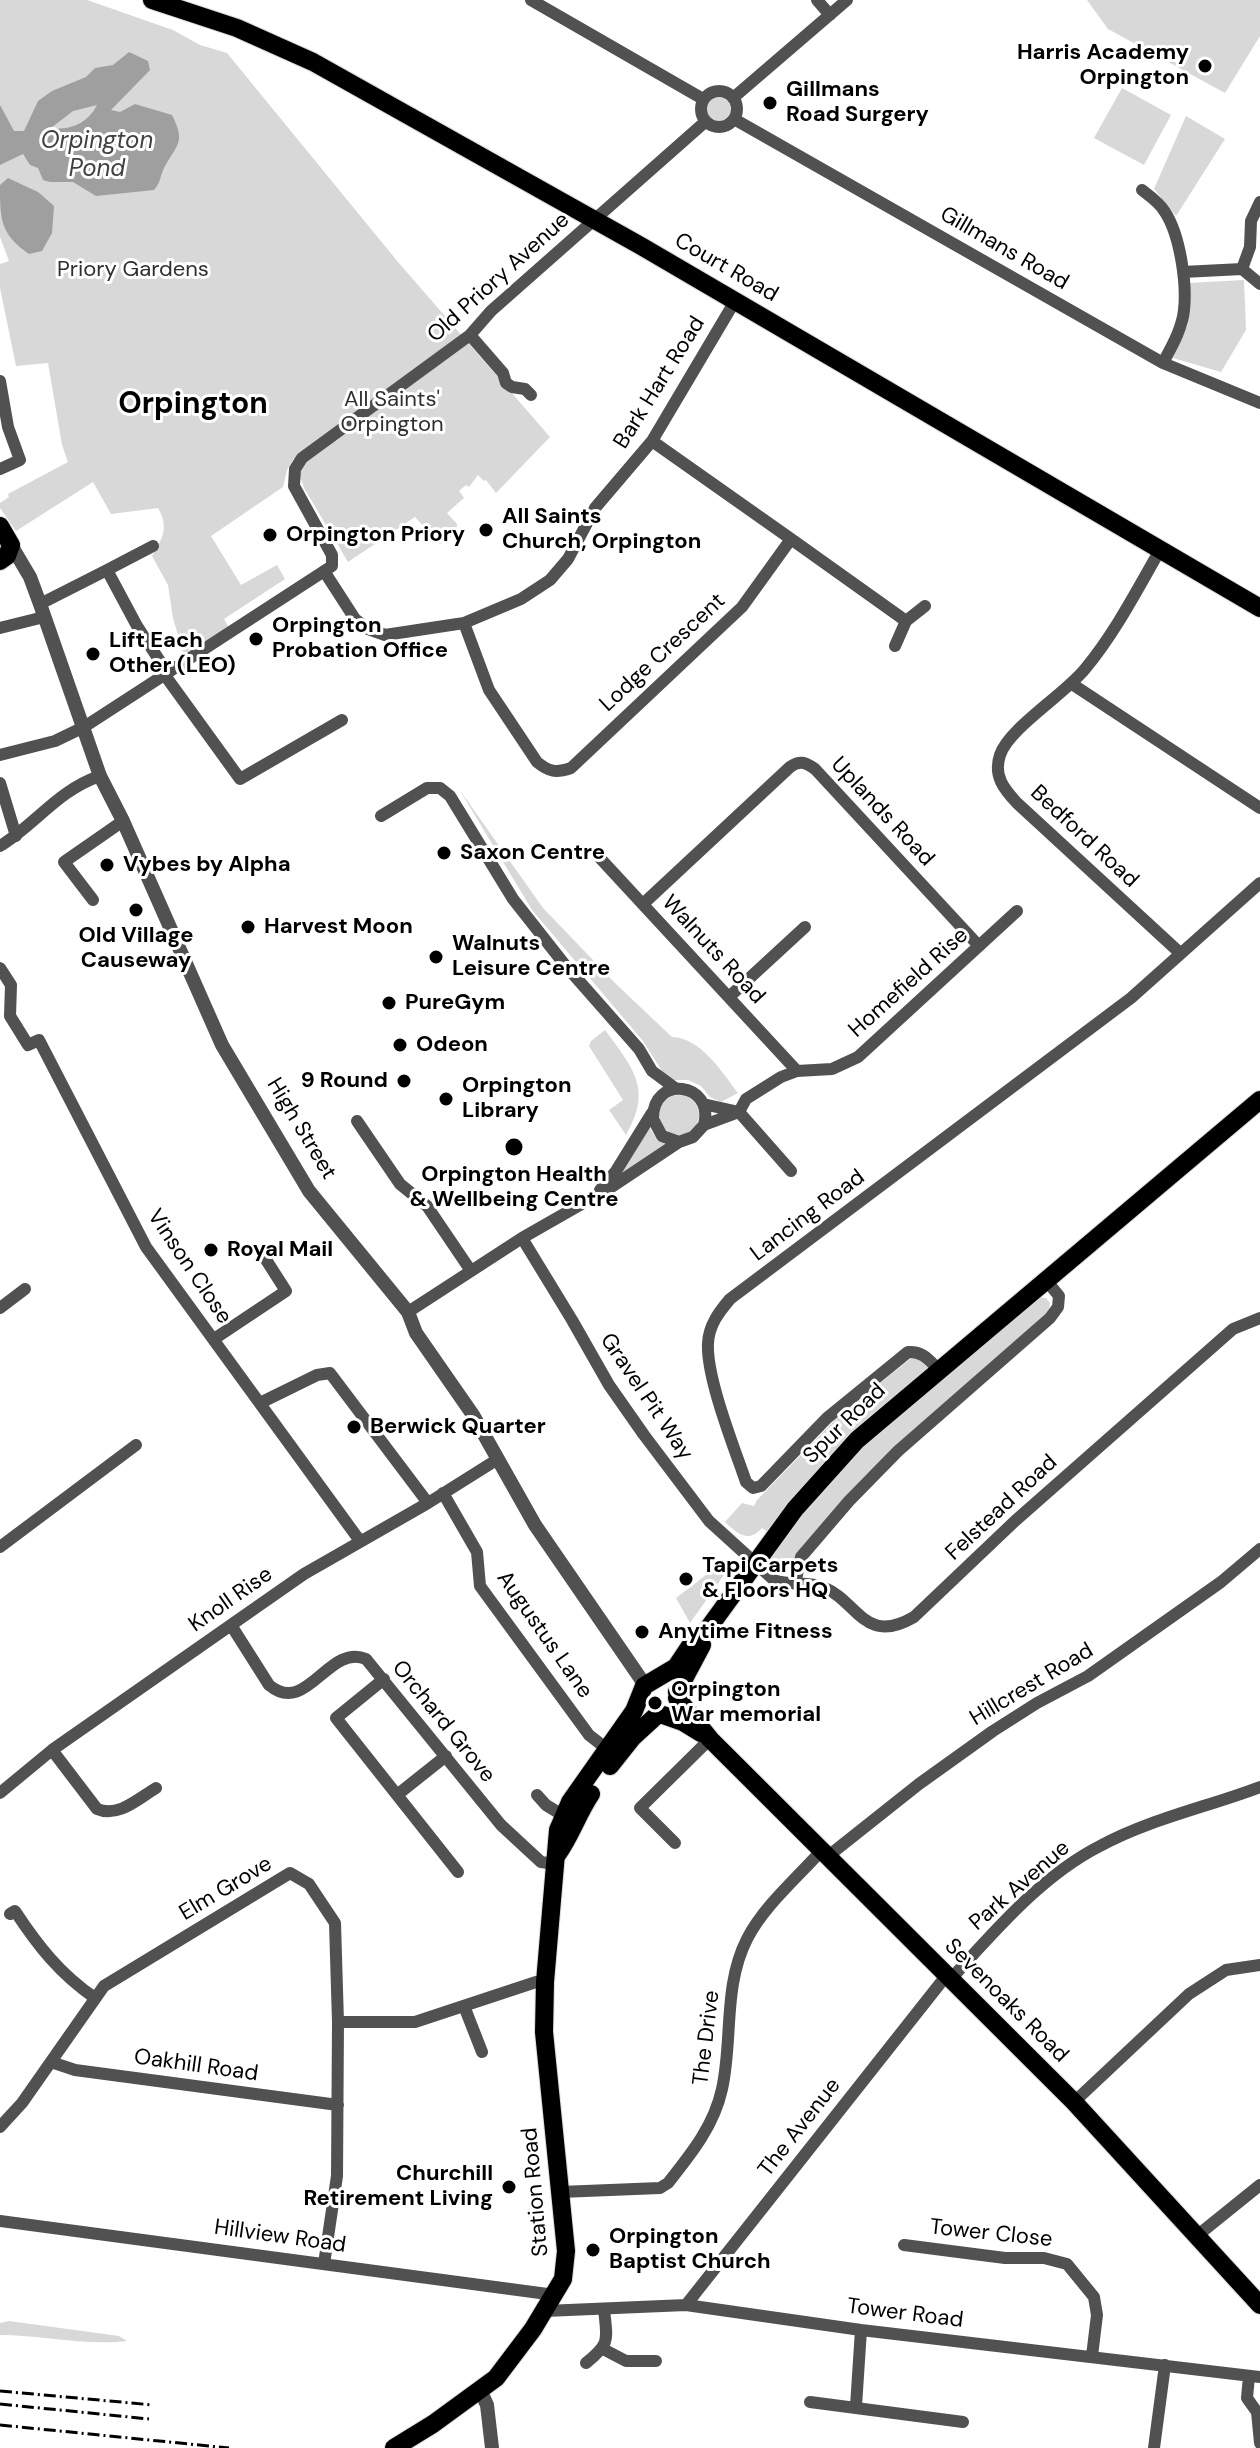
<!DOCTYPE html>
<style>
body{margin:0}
canvas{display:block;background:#fff}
</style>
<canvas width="1260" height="2448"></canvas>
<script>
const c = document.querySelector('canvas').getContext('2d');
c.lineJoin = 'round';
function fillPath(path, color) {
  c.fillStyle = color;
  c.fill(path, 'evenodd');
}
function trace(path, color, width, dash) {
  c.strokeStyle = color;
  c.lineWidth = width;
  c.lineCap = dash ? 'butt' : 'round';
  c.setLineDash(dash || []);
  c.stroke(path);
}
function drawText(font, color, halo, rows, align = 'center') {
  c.font = font + ' "DM Sans",sans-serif';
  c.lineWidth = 6;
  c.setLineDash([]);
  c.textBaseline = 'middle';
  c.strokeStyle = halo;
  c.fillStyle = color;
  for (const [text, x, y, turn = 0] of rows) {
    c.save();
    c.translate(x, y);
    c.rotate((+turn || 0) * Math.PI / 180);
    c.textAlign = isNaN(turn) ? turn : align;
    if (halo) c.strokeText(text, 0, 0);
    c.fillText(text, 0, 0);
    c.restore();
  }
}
const green = new Path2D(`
 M0 0H87L173 30 200 45 227 53 398 262 550 437 496 493 486 480 484 481 478 475 469 487 466 485 459 491 464 498 447 513 457 524 456 533 440 544 415 517 348 562 304 488 294 458 287 470 283 487 211 536 241 585 277 565 285 579 224 619 229 628 184 656 173 618 168 585 152 556C163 538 169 527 158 508L111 514 93 482 16 531 0 508V503L9 497 8 494 68 462 62 445 48 363 16 366 0 288V264L9 261 0 237Z
 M1087 0H1260V36L1225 93 1108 29Z
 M1122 88 1171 115 1144 165 1094 138Z
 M705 110a13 13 0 1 1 26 0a13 13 0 1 1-26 0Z
 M1186 116 1225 139 1176 216 1154 189Z
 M1244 280 1246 330 1221 372 1173 358 1188 324V283Z
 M459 789 543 908 617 985 672 1037C701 1038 722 1072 738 1093L721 1102 710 1097 701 1086 688 1080H673L665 1076 643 1041 532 910Z
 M605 1030C633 1068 653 1089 626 1135L609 1110 623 1100 589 1046 591 1041Z
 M659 1115a20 20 0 1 1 40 0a20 20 0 1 1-40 0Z
 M648 1125 657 1140 667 1145 616 1179Z
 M1035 1297 1046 1298 1050 1303 1049 1312 843 1501 784 1573 777 1572 767 1563 766 1556 826 1483 861 1446Z
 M917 1357 929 1369 768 1532 762 1528C748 1544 737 1533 725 1522L742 1503 754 1506 757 1500 837 1418 910 1359Z
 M724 1561 729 1568 690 1623 676 1598Z
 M9 2321 119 2336 127 2341C86 2346 42 2335 0 2335V2323Z`);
const water = new Path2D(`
 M129 52 148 61 150 70 111 110 120 112 135 104 172 115C186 143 177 144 164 168 160 176 161 182 154 190L96 196 73 182H50L43 180 38 168 30 165 23 154 0 165V105L14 131H24L38 101 52 91 86 77 95 68 113 65ZM97 105C88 123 70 131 51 128L73 111Z
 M8 178 38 192 54 206 52 233 42 251 29 254C0 234 0 219 0 185Z`);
const minor = new Path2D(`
 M531 0 703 99
 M817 0 830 15
 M701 109a18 18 0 1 1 36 0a18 18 0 1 1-36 0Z
 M733 98 847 0
 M734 119 1163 363 1260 403
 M1142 190C1150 196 1160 203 1165 212 1180 235 1187 283 1184 310 1182 329 1172 346 1163 363
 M1242 269 1250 247 1251 221 1260 202
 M1183 272 1242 269 1260 284
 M470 335 503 373 506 383 512 387 525 389 531 395
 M0 381 8 427 20 460 0 469
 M791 539 906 621 925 606
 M1160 550C1137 590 1115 633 1085 669 1065 694 1009 728 1000 755 993 776 1004 789 1017 803L1180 953
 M107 570 153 546
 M324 571 355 619 368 629 385 635 464 623 521 599 550 580 568 559 595 508 652 441 735 301
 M40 604 107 570 137 626 167 672
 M464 623 489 690 537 762C549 772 556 773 571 768L742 607 791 539 652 441
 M0 628 44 617
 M895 646 906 621
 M164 674 240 779 342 720
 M1072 684 1260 808
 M0 755 55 741 84 727 332 566V555L294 486 295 469 302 458 470 335 491 311 705 122
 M0 783 16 836
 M381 816 427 788H440L450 796 513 899 565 965 639 1049 652 1071 675 1088
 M0 846C36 824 58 790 100 776
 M599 857 797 1071
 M93 900 64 862 123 821
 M643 904 790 767C800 760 805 762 815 769L979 946
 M0 968 11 985 10 1016 28 1045 39 1040 146 1247 360 1541
 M729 997 805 927
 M703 1104 739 1112 791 1171
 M357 1121 400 1184 427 1206 471 1271
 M679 1142 662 1136 653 1119C652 1074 715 1082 704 1125
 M600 1190 616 1171 652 1113
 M522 1238 572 1320 609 1385 644 1435 709 1521 774 1580C790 1586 807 1581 823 1587 858 1601 864 1646 914 1617L1015 1521 1233 1329 1260 1318
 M0 1308 25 1289
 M408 1312 522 1238 613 1186 679 1142 693 1137 704 1125 739 1112 746 1099 781 1077 797 1071 832 1069 858 1057 1017 911
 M214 1339 286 1291 263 1255
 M939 1370C929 1360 923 1351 908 1352L827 1418 761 1486 753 1488 746 1482C734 1447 706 1377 708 1343 709 1325 719 1312 730 1299L1131 998 1260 883
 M260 1403 317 1375 330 1373 428 1503
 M443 1493 477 1552 480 1586 589 1735 607 1749
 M0 1547 136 1445
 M795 1584 801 1557 849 1501 898 1451 1050 1318 1058 1307 1059 1296 1046 1280
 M231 1625 269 1685C307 1717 328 1643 366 1659L501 1825 541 1862 555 1864
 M384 1679 336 1718 458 1872
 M52 1750 97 1809C118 1818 138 1799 156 1788
 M0 1793 52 1750 304 1574 428 1503 498 1459
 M397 1795 446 1756
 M537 1795 546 1805 569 1819
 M675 1843 640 1808 710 1739
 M827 1857 919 1784 993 1731 1037 1703 1088 1676 1221 1582 1260 1549
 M10 1914 15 1911C38 1946 60 1974 95 1998
 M950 1980C994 1932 1041 1876 1100 1846 1150 1819 1207 1807 1260 1787
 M464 2006 482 2052
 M338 2022H415L536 1982H545
 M51 2062 75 2070 338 2105
 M1074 2102 1189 1994 1226 1970 1260 1965
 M0 2127 22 2103 104 1986 290 1873 309 1884 335 1923 338 2022 337 2176 324 2264
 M560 2192 660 2188 668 2183C691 2154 714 2126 722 2089 733 2040 723 1986 747 1939 764 1906 796 1879 821 1851
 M0 2221 555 2295
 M1198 2235 1260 2185
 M904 2245 1005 2258H1044L1067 2264 1094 2297 1097 2315 1092 2356
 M686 2305 946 1976
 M545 2311 686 2305 861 2330 1260 2377
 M603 2349 626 2361H656
 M586 2363C611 2343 607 2340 604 2309
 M1249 2376 1247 2398 1257 2412 1260 2443
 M810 2402 963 2422
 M856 2406 861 2330
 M1154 2448 1165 2365`);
const tertiary = new Path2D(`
 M11 545 30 577 40 604 100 776 123 821 222 1045 309 1191 408 1312 416 1333 473 1415 535 1525 645 1685
 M481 2392 487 2405 492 2448`);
const primary = new Path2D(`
 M152 0 237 28 313 62 641 246 1260 608
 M0 526 11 545 7 556 0 561
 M677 1692 702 1645
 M677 1698 710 1739 1074 2102 1260 2305
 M663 1715 683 1722 701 1733
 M610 1766 633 1737 657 1715
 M557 1855C571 1836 578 1813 591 1794
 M394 2448 433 2424 496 2378 533 2329 563 2279 566 2251 544 2032 545 1982 558 1830 570 1802 634 1711 644 1686 676 1667 690 1646 707 1630 795 1509 857 1440 1260 1100`);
const rail = new Path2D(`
 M0 2391 153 2405
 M0 2404 149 2419
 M0 2425 229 2448`);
const markers = [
 [1205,66,8,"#000"],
 [770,103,8,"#000"],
 [486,530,8,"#000"],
 [270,535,8,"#000"],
 [256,639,8,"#000"],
 [93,654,8,"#000"],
 [444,853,8,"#000"],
 [107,865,8,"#000"],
 [136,910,8,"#000"],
 [248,927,8,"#000"],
 [436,957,8,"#000"],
 [389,1003,8,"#000"],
 [400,1045,8,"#000"],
 [404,1081,8,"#000"],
 [446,1099,8,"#000"],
 [514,1147,10,"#000"],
 [211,1250,8,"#000"],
 [354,1427,8,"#000"],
 [686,1579,8,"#000"],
 [642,1632,8,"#000"],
 [655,1703,8,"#000"],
 [509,2187,8,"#000"],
 [593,2250,8,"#000"]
];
const poiNames = [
 ["Harris Academy",1189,53,"right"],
 ["Orpington",1189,78,"right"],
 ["Gillmans",786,90],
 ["Road Surgery",786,115],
 ["All Saints",502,517],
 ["Church, Orpington",502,542],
 ["Orpington Priory",286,535],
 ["Orpington",272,626],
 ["Probation Office",272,651],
 ["Lift Each",109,641],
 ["Other (LEO)",109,666],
 ["Saxon Centre",460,853],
 ["Vybes by Alpha",123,865],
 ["Harvest Moon",264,927],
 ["Old Village",136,936,"center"],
 ["Causeway",136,961,"center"],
 ["Walnuts",452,944],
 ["Leisure Centre",452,969],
 ["PureGym",405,1003],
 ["Odeon",416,1045],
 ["9 Round",388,1081,"right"],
 ["Orpington",462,1086],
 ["Library",462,1111],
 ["Orpington Health",514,1175,"center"],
 ["& Wellbeing Centre",514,1200,"center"],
 ["Royal Mail",227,1250],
 ["Berwick Quarter",370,1427],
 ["Tapi Carpets",702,1566],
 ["& Floors HQ",702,1591],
 ["Anytime Fitness",658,1632],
 ["Orpington",671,1690],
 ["War memorial",671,1715],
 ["Churchill",493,2174,"right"],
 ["Retirement Living",493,2199,"right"],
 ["Orpington",609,2237],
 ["Baptist Church",609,2262]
];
const streetNames = [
 ["Gillmans Road",1004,249,30],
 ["Court Road",726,268,30],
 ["Old Priory Avenue",499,278,-42],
 ["Bark Hart Road",660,383,-58],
 ["Lodge Crescent",663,653,-43],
 ["Uplands Road",882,812,47],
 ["Bedford Road",1084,837,43],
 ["Walnuts Road",713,950,47],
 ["Homefield Rise",909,983,-42],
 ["High Street",301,1129,59],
 ["Lancing Road",808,1216,-37],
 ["Vinson Close",189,1267,56],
 ["Gravel Pit Way",646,1397,56],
 ["Spur Road",845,1424,-44],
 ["Felstead Road",1002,1508,-43],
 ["Knoll Rise",231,1600,-35],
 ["Augustus Lane",544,1635,55],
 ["Hillcrest Road",1032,1685,-31],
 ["Orchard Grove",443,1722,51],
 ["Park Avenue",1020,1886,-41],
 ["Elm Grove",226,1889,-31],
 ["Sevenoaks Road",1006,2001,45],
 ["The Drive",707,2038,-83],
 ["Oakhill Road",196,2066,8],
 ["The Avenue",800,2128,-52],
 ["Station Road",536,2192,-95],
 ["Tower Close",991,2234,6],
 ["Hillview Road",280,2237,8],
 ["Tower Road",905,2314,7]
];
const parkNames = [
 ["Priory Gardens",133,270],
 ["All Saints'",392,400],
 ["Orpington",392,425]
];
const waterNames = [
 ["Orpington",97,142],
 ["Pond",97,170]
];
const districtNames = [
 ["Orpington",193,405]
];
fillPath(green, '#d8d8d8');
fillPath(water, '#9f9f9f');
trace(primary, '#dbdbdb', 20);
trace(minor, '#515151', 12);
trace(tertiary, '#515151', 14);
trace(primary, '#000', 18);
trace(rail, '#000', 3, [12, 4, 2, 4]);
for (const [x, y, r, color] of markers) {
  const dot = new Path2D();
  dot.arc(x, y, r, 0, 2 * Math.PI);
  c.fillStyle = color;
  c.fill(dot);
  trace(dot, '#fff', 3);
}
drawText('bold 22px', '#000', '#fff', poiNames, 'left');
drawText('22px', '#000', '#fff', streetNames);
drawText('22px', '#2f2f2f', '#fff', parkNames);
drawText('italic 24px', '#404040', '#fff', waterNames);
drawText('bold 30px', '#000', '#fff', districtNames);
</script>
